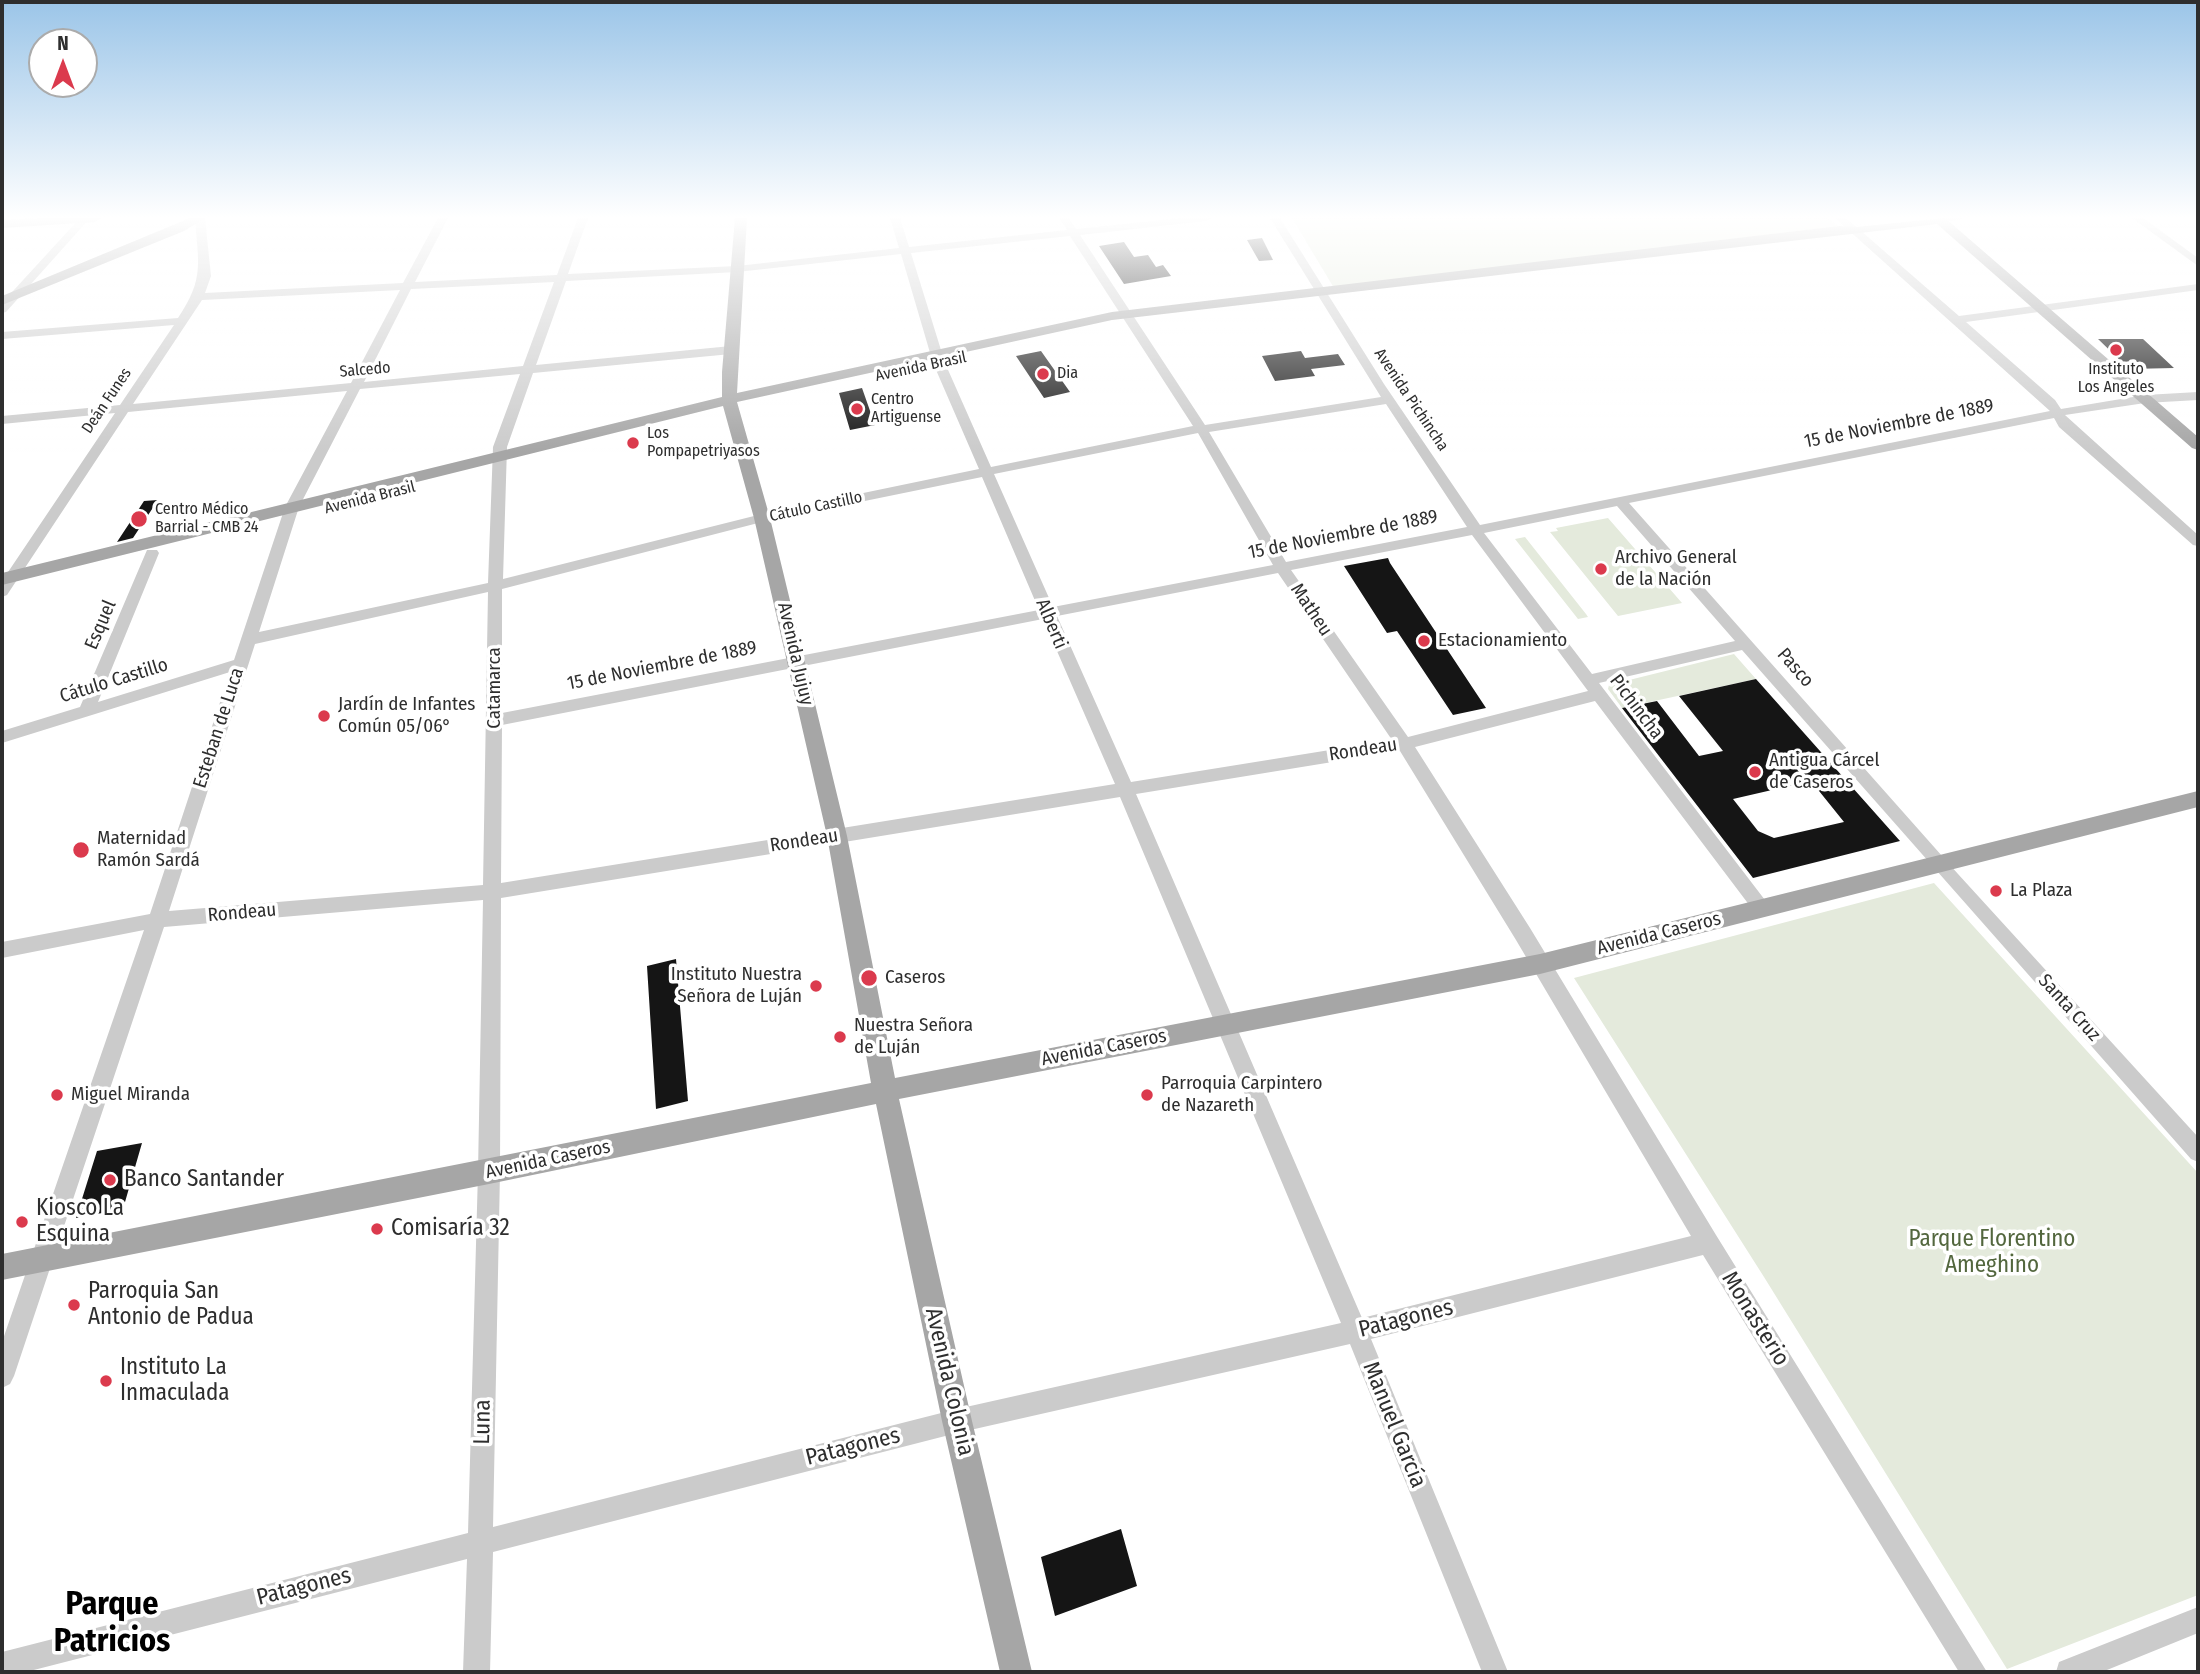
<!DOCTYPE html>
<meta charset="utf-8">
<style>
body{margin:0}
#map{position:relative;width:2200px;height:1674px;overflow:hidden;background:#fff;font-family:"Fira Sans Condensed",sans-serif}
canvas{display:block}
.frame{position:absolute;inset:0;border:4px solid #2e2e2e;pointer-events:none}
.north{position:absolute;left:28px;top:28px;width:70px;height:70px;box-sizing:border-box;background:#fff;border:2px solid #ababab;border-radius:50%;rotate:0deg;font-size:19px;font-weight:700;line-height:28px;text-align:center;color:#2e2e2e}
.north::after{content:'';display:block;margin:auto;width:24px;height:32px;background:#db3a4d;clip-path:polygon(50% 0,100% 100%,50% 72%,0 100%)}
</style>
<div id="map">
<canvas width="2200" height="1674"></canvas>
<div class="frame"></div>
<div class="north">N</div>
</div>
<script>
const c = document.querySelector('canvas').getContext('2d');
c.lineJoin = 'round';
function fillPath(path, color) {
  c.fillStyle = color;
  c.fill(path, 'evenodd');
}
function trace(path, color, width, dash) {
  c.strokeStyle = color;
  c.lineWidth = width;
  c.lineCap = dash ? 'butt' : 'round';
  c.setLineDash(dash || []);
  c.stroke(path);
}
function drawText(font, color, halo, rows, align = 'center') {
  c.font = font + ' "Fira Sans Condensed",sans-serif';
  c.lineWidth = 7;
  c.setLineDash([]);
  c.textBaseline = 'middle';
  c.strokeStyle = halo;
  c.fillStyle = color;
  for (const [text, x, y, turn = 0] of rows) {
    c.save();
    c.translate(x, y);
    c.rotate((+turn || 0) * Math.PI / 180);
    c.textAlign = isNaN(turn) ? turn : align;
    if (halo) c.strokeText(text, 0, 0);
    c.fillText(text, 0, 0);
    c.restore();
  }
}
const green = new Path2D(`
 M1292 218H1827L1838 226 1334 288Z
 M1608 518 1682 603 1618 616 1550 532 1558 531 1556 528Z
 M1525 537 1586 614 1588 617 1578 619 1515 539Z
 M1734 654 1756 679 1622 708 1608 689 1609 685Z
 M1934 883 2198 1173V1595L2007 1669 1764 1277 1574 978Z`);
const building = new Path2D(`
 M1262 238 1273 260 1259 261 1247 240Z
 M1124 242 1134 257 1148 255 1156 267 1163 265 1171 276 1124 284 1099 246Z
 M2098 339H2143L2174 368 2129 369Z
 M1041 351 1070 392 1044 398 1016 356Z
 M1301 351 1305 358 1338 354 1345 365 1311 369 1315 376 1275 381 1262 356Z
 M862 388 875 425 850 430 839 393Z
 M158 500 133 538 117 542 144 501Z
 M1388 558 1390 563 1486 708 1453 715 1397 631 1387 633 1344 566Z
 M1756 679 1900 841 1753 878 1622 708 1657 701 1699 756 1723 751 1679 696ZM1811 781 1844 822 1774 838 1758 831 1733 799Z
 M676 959 688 1101 656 1109 647 966Z
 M142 1143 123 1209 76 1218 97 1151Z
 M1121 1529 1137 1586 1055 1616 1041 1557Z`);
const minor = new Path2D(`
 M80 218H90L6 312 2 313V303Z
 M195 218H205L211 276 205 293 403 283 438 218H448L415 282 557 275 578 218H588L568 274 737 266 899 248 890 218H900L909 247 1067 230 1059 218H1069L1076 229 1181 218H1211L1206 221 1080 235 1205 425 1381 397 1270 218H1280L1384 384 1480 525 2050 411 1835 218H1846L1959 316 2198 284V290L1966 322 2055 400 2061 409 2145 395 2198 392V400L2145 403 2065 415 2198 535V546L2193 545 2059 427 2054 418 1629 503 1958 874 2198 1137V1162L2191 1159 1742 650 1599 683 1768 904 1771 909 1768 914 1762 917 1756 914 1595 701 1415 747 1530 928 1716 1235 1987 1672H1959L1703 1255 1371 1339 1508 1672H1482L1350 1344 957 1433 493 1552 490 1672H463L467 1559 26 1672H2V1652L468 1533 478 1172 483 900 164 927 14 1376 10 1384 2 1388V1342L144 930 2 958V942L150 914 230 672 2 743V731L80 707 147 550H157L159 553 98 702 234 660 285 507 347 391 128 412 7 595 2 597V581L115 413 2 424V416L120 405 174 325 2 339V332L178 318C205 278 198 263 195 218ZM1070 236 1193 426 991 467 945 363 911 253ZM901 254 933 363 979 469 762 514 503 579 507 447 533 373 731 354 737 350 731 346 536 365 566 281 737 272ZM554 282 523 366 364 382 411 289ZM400 290 351 383 133 404 202 300ZM520 374 493 447 488 583 259 632 299 507 360 389ZM1386 404 1467 527 1286 562 1209 432ZM1198 433 1273 565 1053 607 994 474ZM982 477 1039 610 502 713V589L762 522ZM1617 506 1735 641 1592 674 1484 533ZM1472 535 1588 691 1408 737 1291 570ZM1278 573 1392 740 1131 782 1057 616ZM488 592 483 885 169 911 255 644ZM1043 619 1115 784 501 883 502 725ZM1400 751 1516 940 1691 1236 1362 1318 1136 794ZM1120 797 1341 1323 957 1409 493 1527 500 1172 501 898Z
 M1937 218H1965L1940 223 1935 220Z
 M2132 218H2143L2198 258V266Z
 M2198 1607V1633L2102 1672H2056L2059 1662Z`);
const major = new Path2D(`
 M43 218H101L95 222 2 228V220Z
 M190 218H205L184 231 2 305V296Z
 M735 218H747L737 393 1112 312 1839 226 1856 227 1945 218 2198 437V450L2192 448 1937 224 1112 320 737 402 770 518 847 836 895 1078 1540 954 2198 791V807L1540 974 899 1099 972 1421 1032 1672H1000L942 1421 876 1104 489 1184 2 1280V1254L871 1083 827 836 754 518 723 406 2 585V573L722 397V372Z`);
const markers = [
 [2116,350,7,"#db3a4d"],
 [1043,374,7,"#db3a4d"],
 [857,409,7,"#db3a4d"],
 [633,443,7,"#db3a4d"],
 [139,519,9,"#db3a4d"],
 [1601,569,7,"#db3a4d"],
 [1424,641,7,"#db3a4d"],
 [324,716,7,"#db3a4d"],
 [1755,772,7,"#db3a4d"],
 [81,850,9,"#db3a4d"],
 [1996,891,7,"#db3a4d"],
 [869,978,9,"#db3a4d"],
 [816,986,7,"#db3a4d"],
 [840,1037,7,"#db3a4d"],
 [57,1095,7,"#db3a4d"],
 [1147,1095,7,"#db3a4d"],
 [110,1180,7,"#db3a4d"],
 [22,1222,7,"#db3a4d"],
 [377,1229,7,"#db3a4d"],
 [74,1305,7,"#db3a4d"],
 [106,1381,7,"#db3a4d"]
];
const farStreetnames = [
 ["Avenida Brasil",921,367,-12],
 ["Salcedo",365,370,-5],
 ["Avenida Pichincha",1411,400,56],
 ["Deán Funes",107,401,-56],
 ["Avenida Brasil",370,498,-14],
 ["Cátulo Castillo",816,507,-12]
];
const farPoinames = [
 ["Instituto",2116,370,"center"],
 ["Los Angeles",2116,388,"center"],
 ["Dia",1057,374],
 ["Centro",871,400],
 ["Artiguense",871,418],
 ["Los",647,434],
 ["Pompapetriyasos",647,452],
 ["Centro Médico",155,510],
 ["Barrial - CMB 24",155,528]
];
const streetNames = [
 ["15 de Noviembre de 1889",1899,424,-11],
 ["15 de Noviembre de 1889",1343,535,-11],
 ["Matheu",1311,610,56],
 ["Alberti",1051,624,67],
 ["Esquel",101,625,-67],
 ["Avenida Jujuy",795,654,77],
 ["15 de Noviembre de 1889",662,666,-11],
 ["Pasco",1795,668,49],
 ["Cátulo Castillo",114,681,-17],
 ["Catamarca",495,688,-90],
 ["Pichincha",1636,707,53],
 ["Esteban de Luca",219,728,-72],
 ["Rondeau",1363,750,-9],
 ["Rondeau",804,841,-9],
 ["Rondeau",242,913,-5],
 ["Avenida Caseros",1659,934,-14],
 ["Santa Cruz",2069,1008,48],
 ["Avenida Caseros",1104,1048,-11],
 ["Avenida Caseros",548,1160,-12]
];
const poiNames = [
 ["Archivo General",1615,558],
 ["de la Nación",1615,580],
 ["Estacionamiento",1438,641],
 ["Jardín de Infantes",338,705],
 ["Común 05/06°",338,727],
 ["Antigua Cárcel",1769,761],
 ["de Caseros",1769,783],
 ["Maternidad",97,839],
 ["Ramón Sardá",97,861],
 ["La Plaza",2010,891],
 ["Instituto Nuestra",802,975,"right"],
 ["Señora de Luján",802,997,"right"],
 ["Caseros",885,978],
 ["Nuestra Señora",854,1026],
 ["de Luján",854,1048],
 ["Parroquia Carpintero",1161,1084],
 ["de Nazareth",1161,1106],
 ["Miguel Miranda",71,1095]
];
const nearPoinames = [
 ["Banco Santander",124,1180],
 ["Kiosco La",36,1209],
 ["Esquina",36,1235],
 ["Comisaría 32",391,1229],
 ["Parroquia San",88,1292],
 ["Antonio de Padua",88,1318],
 ["Instituto La",120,1368],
 ["Inmaculada",120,1394]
];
const nearParknames = [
 ["Parque Florentino",1992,1240],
 ["Ameghino",1992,1266]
];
const nearStreetnames = [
 ["Patagones",1406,1319,-14],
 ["Monasterio",1755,1319,58],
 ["Avenida Colonia",949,1382,77],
 ["Luna",483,1422,-89],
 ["Manuel García",1394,1425,68],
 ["Patagones",853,1447,-14],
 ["Patagones",304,1587,-14]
];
const nearDistrictnames = [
 ["Parque",112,1605],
 ["Patricios",112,1642]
];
fillPath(green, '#e4eadc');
fillPath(building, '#151515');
fillPath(minor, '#cbcbcb');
fillPath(major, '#a6a6a6');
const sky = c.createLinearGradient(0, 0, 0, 452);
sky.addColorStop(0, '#9bc5e8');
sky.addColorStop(0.48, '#fff');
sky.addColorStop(1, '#ffffff00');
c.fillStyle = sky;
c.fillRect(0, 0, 2200, 452);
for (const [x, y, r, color] of markers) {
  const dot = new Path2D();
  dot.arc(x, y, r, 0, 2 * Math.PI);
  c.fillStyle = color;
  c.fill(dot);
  trace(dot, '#fff', 2.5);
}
drawText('16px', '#2e2e2e', '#fff', farStreetnames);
drawText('16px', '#2e2e2e', '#fff', farPoinames, 'left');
drawText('19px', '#2e2e2e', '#fff', streetNames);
drawText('19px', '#2e2e2e', '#fff', poiNames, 'left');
drawText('23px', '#2e2e2e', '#fff', nearPoinames, 'left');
drawText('23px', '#53673e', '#fff', nearParknames);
drawText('23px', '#2e2e2e', '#fff', nearStreetnames);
drawText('bold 32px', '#000', '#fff', nearDistrictnames);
</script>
